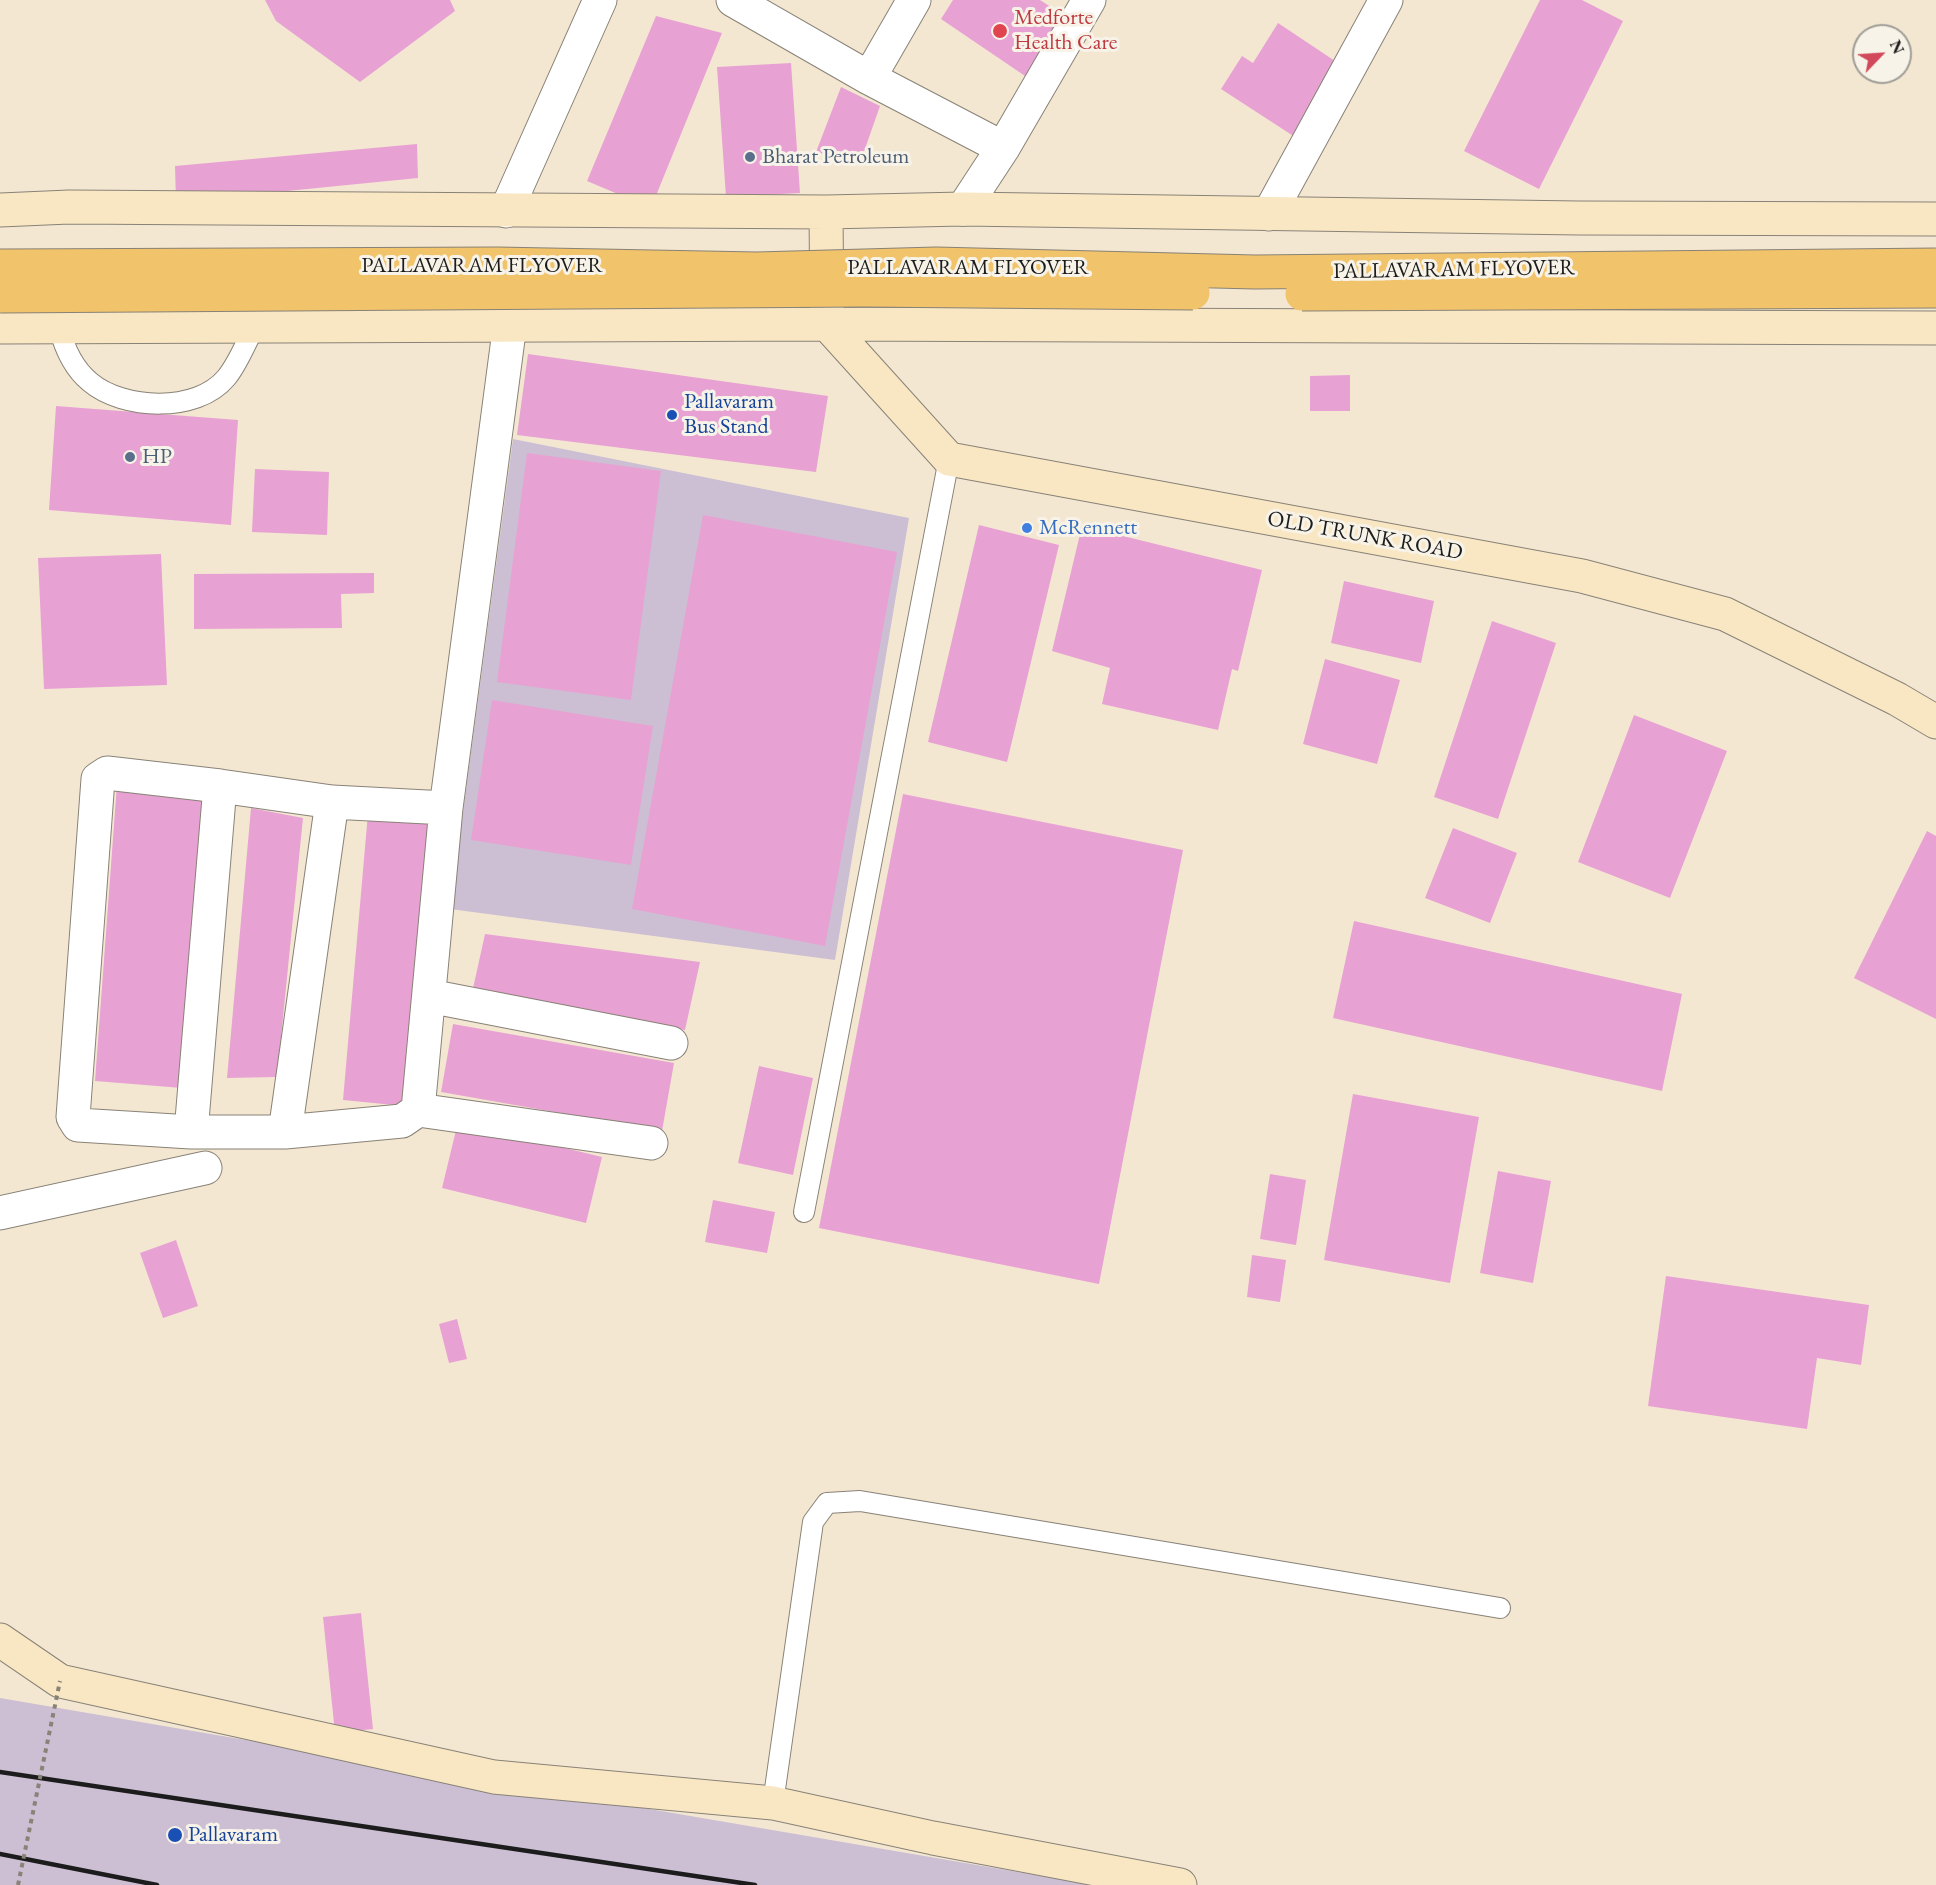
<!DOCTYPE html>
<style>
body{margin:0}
#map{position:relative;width:1936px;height:1885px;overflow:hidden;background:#f4e7d2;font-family:"EB Garamond",serif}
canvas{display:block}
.north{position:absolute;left:1852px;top:24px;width:60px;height:60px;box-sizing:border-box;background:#f7f3e8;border:2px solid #9f9d96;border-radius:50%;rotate:65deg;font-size:16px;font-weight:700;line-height:24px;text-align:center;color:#1c1c1c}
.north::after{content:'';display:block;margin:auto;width:21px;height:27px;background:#d1495b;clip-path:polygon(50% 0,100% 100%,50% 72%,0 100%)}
</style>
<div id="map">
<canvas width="1936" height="1885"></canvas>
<div class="north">N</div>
</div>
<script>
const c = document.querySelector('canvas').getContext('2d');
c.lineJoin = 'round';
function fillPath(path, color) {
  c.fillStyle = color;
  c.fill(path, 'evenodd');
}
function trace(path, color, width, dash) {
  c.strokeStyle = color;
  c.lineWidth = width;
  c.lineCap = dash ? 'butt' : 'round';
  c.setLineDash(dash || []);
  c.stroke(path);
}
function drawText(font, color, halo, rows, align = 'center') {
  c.font = font + ' "EB Garamond",serif';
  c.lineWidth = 6;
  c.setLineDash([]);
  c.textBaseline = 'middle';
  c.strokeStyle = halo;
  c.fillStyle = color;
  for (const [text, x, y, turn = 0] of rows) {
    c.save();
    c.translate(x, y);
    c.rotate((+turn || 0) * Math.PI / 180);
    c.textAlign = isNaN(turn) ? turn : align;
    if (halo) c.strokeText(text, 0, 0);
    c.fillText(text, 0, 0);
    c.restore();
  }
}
const industrial = new Path2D(`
 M513 439 909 518 835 960 450 909Z
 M0 1698 1094 1885H0Z`);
const building = new Path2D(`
 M265 0H450L455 11 360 82 276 21Z
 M953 0H1040L1068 18 1028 78 941 19Z
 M1540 0H1582L1623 21 1539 189 1464 151Z
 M656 16 722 33 651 208 587 181Z
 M1278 23 1344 67 1298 139 1221 89 1242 56 1253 63Z
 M791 63 800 193 726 197 717 67Z
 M841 87 880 106 860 163 816 152Z
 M417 144 418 178 176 202 175 166Z
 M528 354 828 396 816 472 517 435Z
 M1350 375V411H1310V376Z
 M56 406 238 420 231 525 49 510Z
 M527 453 661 471 631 700 497 682Z
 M255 469 329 472 327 535 252 532Z
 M703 515 897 552 825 946 632 909Z
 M979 525 1059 545 1007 762 928 742Z
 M1082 526 1262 570 1238 671 1232 669 1218 730 1102 704 1110 668 1052 651Z
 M161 554 167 685 44 689 38 558Z
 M374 573V593L341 594 342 628 194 629V574Z
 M1344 581 1434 601 1421 663 1331 643Z
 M1492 621 1556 643 1498 819 1434 797Z
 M1325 659 1400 680 1377 764 1303 744Z
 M492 700 653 726 631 865 471 840Z
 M1634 715 1727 751 1670 898 1578 862Z
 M117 784 204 791 182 1088 95 1081Z
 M903 794 1183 850 1099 1284 819 1228Z
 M251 808 303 818 277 1077 227 1078Z
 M368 813 429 819 404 1106 343 1100Z
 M1453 828 1517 853 1490 923 1425 898Z
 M1927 831 1936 836V1019L1854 978Z
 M1354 921 1682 994 1662 1091 1333 1018Z
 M485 934 700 962 685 1030 472 993Z
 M453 1024 674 1063 662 1131 441 1092Z
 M759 1066 813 1078 793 1175 738 1163Z
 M1353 1094 1479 1117 1450 1283 1324 1260Z
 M458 1122 602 1157 586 1223 442 1188Z
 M1498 1171 1551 1181 1533 1283 1480 1273Z
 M1270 1174 1306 1180 1296 1245 1260 1239Z
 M713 1200 775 1212 767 1253 705 1242Z
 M176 1240 198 1306 163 1318 140 1253Z
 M1252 1255 1286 1260 1280 1302 1247 1297Z
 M1666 1276 1869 1305 1861 1365 1817 1358 1807 1429 1648 1406Z
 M457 1319 467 1359 449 1363 439 1324Z
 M361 1613 373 1729 335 1733 323 1617Z`);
const lane = new Path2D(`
 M59 327C64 347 73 368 90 382 123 410 197 413 226 378 238 364 246 342 255 326
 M804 1212 949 459
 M773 1803 813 1522 827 1503 860 1501 1500 1608`);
const street = new Path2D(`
 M733 0 869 78 1003 148
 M869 78 914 0
 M963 209 1003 148 1089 0
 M506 211 600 0
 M1269 214 1386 0
 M220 786 107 773 98 779 73 1117 78 1125 191 1132H285L332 802
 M429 996 671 1043
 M418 1110 651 1143
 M191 1132 220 786 332 802 446 808
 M285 1132 402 1121 418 1110 446 808 510 324
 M0 1213 205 1168`);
const secondary = new Path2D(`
 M0 210 69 207 826 212 963 209 1579 218 1936 219
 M826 212 827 324 949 459 1582 576 1725 614 1897 699 1936 722
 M0 327 827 324 1936 328
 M0 1640 60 1681 494 1777 773 1803 933 1838 1180 1885`);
const rail = new Path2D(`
 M0 1772 755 1885
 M0 1854 157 1885`);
const pathBridge = new Path2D(`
 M18 1885 60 1681`);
const primaryBridge = new Path2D(`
 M0 266 497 264 757 269 936 264 1255 272 1936 265
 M1302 294 1936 291
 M0 296 863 290 1193 293`);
const markers = [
 [1000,31,8,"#e0444e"],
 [750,157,6,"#5c6f8a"],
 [672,415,6,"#1a4fb4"],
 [130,457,6,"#5c6f8a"],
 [1027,528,6,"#3f7fe0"],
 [175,1835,8,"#1a4fb4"]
];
const healthNames = [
 ["Medforte",1014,18],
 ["Health Care",1014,43]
];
const serviceNames = [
 ["Bharat Petroleum",762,157],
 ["HP",142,457]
];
const streetNames = [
 ["PALLAVARAM FLYOVER",482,266],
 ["PALLAVARAM FLYOVER",968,268],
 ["PALLAVARAM FLYOVER",1454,270,-1],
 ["OLD TRUNK ROAD",1365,536,10]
];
const transitNames = [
 ["Pallavaram",684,402],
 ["Bus Stand",684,427],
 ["Pallavaram",188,1835]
];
const shopNames = [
 ["McRennett",1039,528]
];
fillPath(industrial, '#ccbfd4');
fillPath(building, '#e7a2d3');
trace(lane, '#888277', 22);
trace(street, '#888277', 35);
trace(secondary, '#888277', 35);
trace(lane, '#fff', 20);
trace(street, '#fff', 33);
trace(secondary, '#f9e7c3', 33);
trace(rail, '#1c1c1c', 4.5);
trace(primaryBridge, '#888277', 35, []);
trace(pathBridge, '#888277', 4, [4.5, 4.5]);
trace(primaryBridge, '#f1c36a', 33);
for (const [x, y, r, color] of markers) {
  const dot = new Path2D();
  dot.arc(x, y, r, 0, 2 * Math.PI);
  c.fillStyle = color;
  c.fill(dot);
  trace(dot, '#f7f3e8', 2);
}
drawText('22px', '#be3a42', '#f7f3e8', healthNames, 'left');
drawText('22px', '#4e5e75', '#f7f3e8', serviceNames, 'left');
drawText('22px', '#1c1c1c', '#f7f3e8', streetNames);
drawText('22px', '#164399', '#f7f3e8', transitNames, 'left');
drawText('22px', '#366cbe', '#f7f3e8', shopNames, 'left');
</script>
